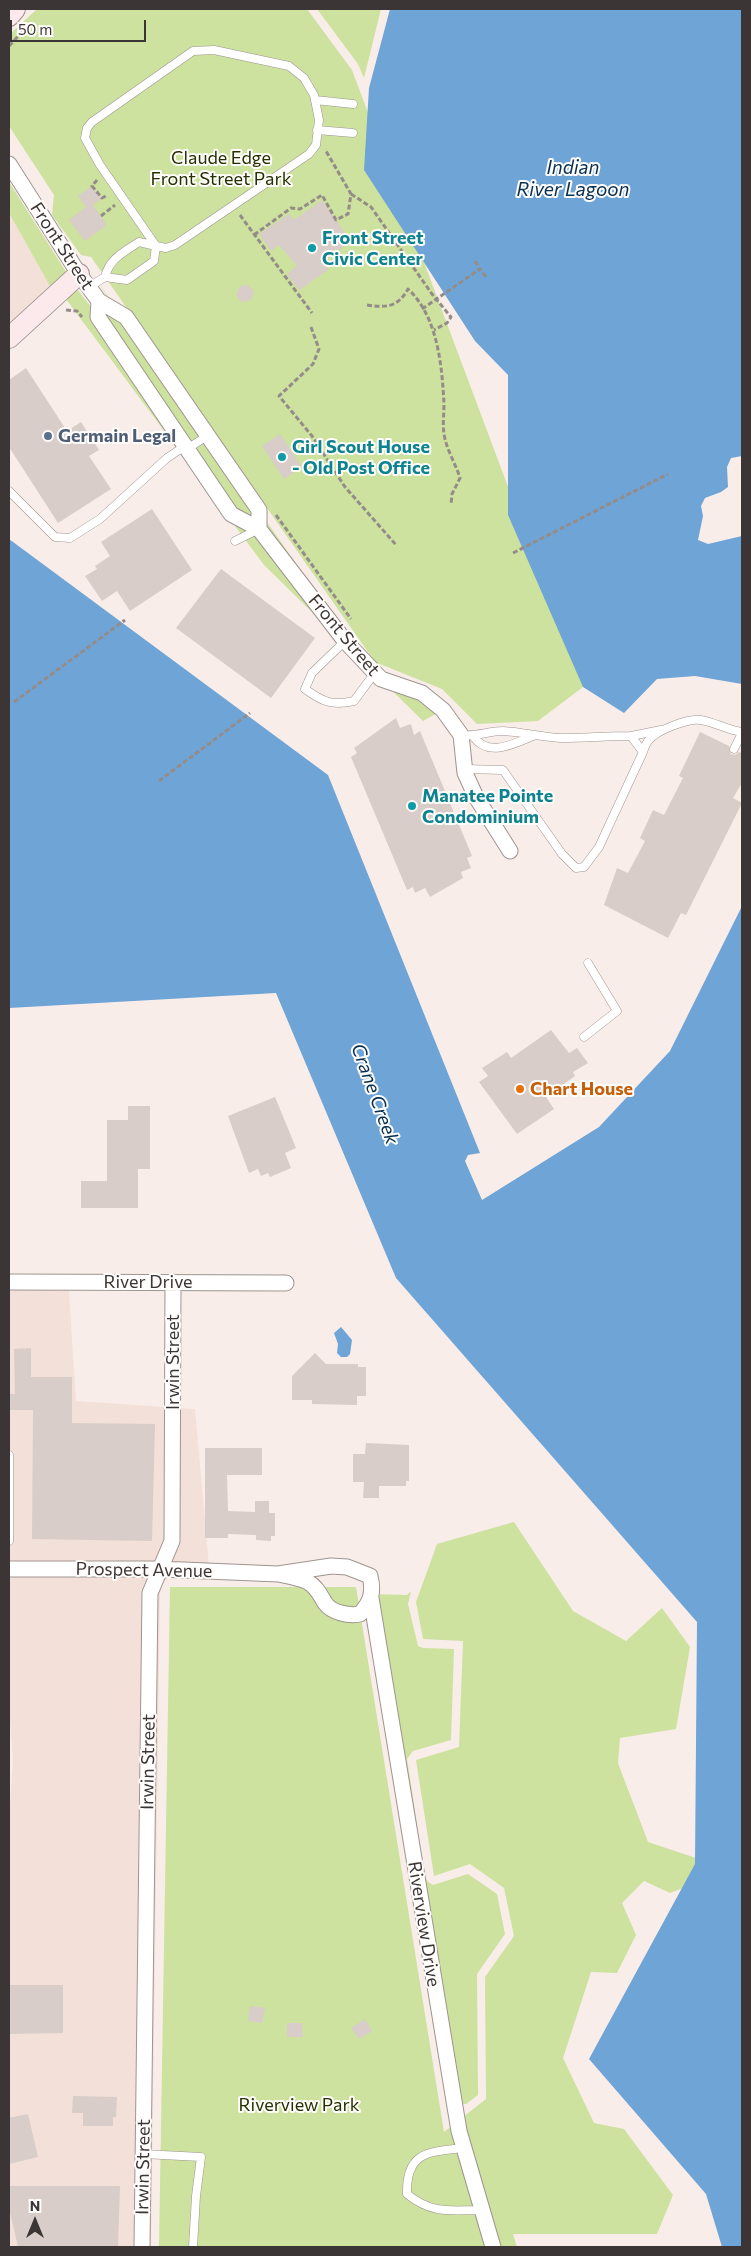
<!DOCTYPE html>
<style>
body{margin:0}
#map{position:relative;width:751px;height:2256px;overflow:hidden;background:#f9ede9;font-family:Commissioner,sans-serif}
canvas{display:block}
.frame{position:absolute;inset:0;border:10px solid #3b3635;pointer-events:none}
.north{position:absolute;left:10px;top:2196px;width:50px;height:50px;-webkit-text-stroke:4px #fffdfc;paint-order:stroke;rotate:0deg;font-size:14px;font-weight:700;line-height:20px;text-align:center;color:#3b3635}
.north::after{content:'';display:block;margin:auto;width:18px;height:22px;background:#3b3635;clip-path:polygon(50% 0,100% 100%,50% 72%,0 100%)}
.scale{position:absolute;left:10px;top:20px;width:136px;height:22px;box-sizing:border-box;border:2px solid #3b3635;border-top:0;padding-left:6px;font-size:15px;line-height:18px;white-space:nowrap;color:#3b3635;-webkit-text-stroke:4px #fffdfc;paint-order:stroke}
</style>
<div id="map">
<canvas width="751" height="2256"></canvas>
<div class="frame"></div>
<div class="north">N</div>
<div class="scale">50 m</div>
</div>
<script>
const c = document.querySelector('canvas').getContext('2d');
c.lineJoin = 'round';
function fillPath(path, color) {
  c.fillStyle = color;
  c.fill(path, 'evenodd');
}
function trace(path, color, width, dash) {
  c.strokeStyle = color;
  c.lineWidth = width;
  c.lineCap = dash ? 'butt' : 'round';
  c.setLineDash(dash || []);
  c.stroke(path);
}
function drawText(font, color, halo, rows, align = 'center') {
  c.font = font + ' Commissioner,sans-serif';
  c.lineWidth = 4;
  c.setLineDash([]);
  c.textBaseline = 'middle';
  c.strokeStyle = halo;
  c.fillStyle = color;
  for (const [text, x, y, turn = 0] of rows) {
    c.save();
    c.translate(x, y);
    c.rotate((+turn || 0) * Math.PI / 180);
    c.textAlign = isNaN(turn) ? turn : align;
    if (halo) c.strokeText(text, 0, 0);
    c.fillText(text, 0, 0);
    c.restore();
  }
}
const built = new Path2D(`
 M9 213 55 295 9 333Z
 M9 1276 68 1277 76 1401 195 1409 210 1578H168L163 1583 160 1594 151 2247H9V1818L13 1760 9 1706Z`);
const green = new Path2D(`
 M37 9H307L352 70 583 687 538 721 477 724 442 689 375 662 91 257 81 255 52 215 54 195 9 126V35Z
 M317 9H381L364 78 358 64Z
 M9 182 77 289 98 316 112 303 86 265 369 667 448 707 423 721 264 565 60 291 55 295 9 213Z
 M514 1522 573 1611 626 1641 662 1608 690 1647 676 1729 620 1738 618 1763 648 1842 705 1861 701 1881 670 1893 644 1881 622 1903 636 1935 617 1973 591 1972 563 2058 594 2123 624 2129 673 2195 657 2234H513L517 2247H159L170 1587H356L444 2132 486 2099 485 1977 514 1936 504 1888 470 1864 434 1876 416 1760 459 1747 463 1641 423 1639 416 1602 437 1544Z
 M411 1591 408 1604 418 1646 423 1648 454 1649 451 1740 413 1751 407 1759 425 1877 428 1882 433 1885 468 1874 497 1894 505 1934 477 1974 478 2095 466 2104H459L369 1594 407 1595Z`);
const water = new Path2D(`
 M390 9H742V456L731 458 727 467 728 487 721 492 705 498 701 506 703 516 698 540 708 544 742 536V684L695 676 657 679 624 713 583 687 508 515V375L475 341 364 170 369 88Z
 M9 539 328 775 480 1153 468 1155 465 1161 482 1200 599 1127 670 1051 742 906V2247H722L706 2194 589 2059 695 1864 697 1622 396 1278 276 993 9 1008Z
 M341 1327 352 1340 350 1354 347 1357H341L337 1353 338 1344 334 1333Z`);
const building = new Path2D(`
 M92 186 102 198 93 205 107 225 85 241 69 220 86 207 78 196Z
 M322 200 351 241 323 262 329 269 299 290 287 274 297 266 279 245 271 251 259 234 289 214 294 220Z
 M248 285 254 292 251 300 241 302 236 295 240 286Z
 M26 368 67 431 81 422 99 450 89 456 111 489 58 523 9 447V380Z
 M280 434 302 467 284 479 262 446Z
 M152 509 192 570 130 611 117 591 102 601 85 576 97 569 95 566 110 556 101 542Z
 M221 569 315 638 271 698 176 628Z
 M396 718 400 728 411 724 414 735 420 731 472 856 467 858 471 868 461 872 463 878 430 897 425 888 415 893 413 887 407 890 351 757 357 753 354 748Z
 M700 732 729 746 731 754 735 755 739 752 742 753V783L733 798 742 803 686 915 681 913 668 938 604 905 617 868 628 873 645 841 640 838 653 810 664 815 683 778 679 776Z
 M551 1030 569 1053 577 1048 588 1063 573 1072 575 1076 546 1097 554 1109 517 1134 479 1082 488 1076 482 1068 507 1052 511 1058Z
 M275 1097 296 1148 285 1153 291 1168 270 1177 268 1173 261 1176 258 1169 249 1173 228 1116Z
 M128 1106H150V1169H138V1208H81V1181H107V1120H128Z
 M31 1348V1377H72V1423L155 1424 152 1541 32 1539 33 1410H9V1394H15L14 1349Z
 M315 1353 326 1364H358V1367H366V1396H357V1405L312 1404V1400H292V1376Z
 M366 1443 409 1445V1481H406V1486H379V1498H363L364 1482H353V1454H365Z
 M205 1448H262V1475H227L228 1511 255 1512V1501H269V1513H275V1536H271V1541L256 1540V1535L228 1534V1538H205Z
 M9 1985H63V2033L9 2034Z
 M250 2006 265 2008 262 2023 248 2021Z
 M365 2019 372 2031 359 2039 351 2028Z
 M287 2023H302L303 2037H287Z
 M73 2096 117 2097 116 2117H113V2126H83V2113H72Z
 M28 2114 38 2157 9 2164V2118Z
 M9 2186H120L118 2247H18L9 2208Z`);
const path = new Path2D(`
 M9 46 24 30
 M97 180 92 186 102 198 106 196
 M351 194 371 207 432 294 451 317 447 323 434 330
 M240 215 312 313
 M101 216 115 205
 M254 235 291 208 300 209 322 195 336 220 348 214 351 194 326 151
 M475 261 480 269
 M367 305C387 308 398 307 408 289 438 317 442 366 444 404 444 416 442 427 445 439 448 452 456 465 460 478L452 494 451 505
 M422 309 480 269 486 277
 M66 310 77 311 82 317
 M311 327 319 349 313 364 279 396 312 436 345 487 397 546
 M276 515 351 619
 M513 553 668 474
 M14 702 125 620
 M159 781 250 713`);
const lane = new Path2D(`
 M214 50 289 66 304 78 314 95 319 120 316 145 309 154 175 245 166 248 156 246 100 165 85 138 87 128 92 122 193 51Z
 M315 100 353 104
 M317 130 353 133
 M89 287 105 277 127 280 154 261 156 246 139 242C124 252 109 259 105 277
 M187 449 207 436
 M9 491 55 537 70 538 100 519 167 458 185 446
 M235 541 259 529
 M345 641 312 673 305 689C323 702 332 706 354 701L374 674
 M461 735C476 737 488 731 503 731 522 732 541 737 561 738 584 738 608 736 631 736L643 752 599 847 584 867 576 868 562 854 503 770 465 769
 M473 736C488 758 513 744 533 736
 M631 736 661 730
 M734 749 742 733
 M643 752C644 748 646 744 648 741 657 730 688 718 701 720 714 722 727 730 742 732
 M584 1037 617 1011 588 963
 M9 1455V1541
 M464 2148C429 2152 406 2151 407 2194 433 2215 451 2210 482 2210
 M143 2154 201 2157 196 2196 193 2247`);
const street = new Path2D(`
 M9 164 79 274 99 301 126 317 259 510V529
 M99 301 98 317 231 514 259 529 345 641 381 679 422 693 443 710 461 735 465 773 476 797 510 851
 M9 1282 286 1283
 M9 1569H159L278 1574 331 1566 347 1567 370 1576C374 1592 371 1602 360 1614 349 1616 332 1613 325 1603 320 1595 317 1587 308 1582 300 1578 288 1576 278 1574
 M371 1598 459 2131 493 2247
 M142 2247 150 1593 172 1541 173 1282`);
const secondary = new Path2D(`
 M9 16 15 9
 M9 338 79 274`);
const markers = [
 [312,248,5,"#0f9aa8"],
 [48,436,5,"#5c6f8a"],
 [282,457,5,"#0f9aa8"],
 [412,806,5,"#0f9aa8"],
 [520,1089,5,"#e8710a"]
];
const parkNames = [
 ["Claude Edge",221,158],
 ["Front Street Park",221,179],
 ["Riverview Park",299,2105]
];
const cultureNames = [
 ["Front Street",322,238],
 ["Civic Center",322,259],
 ["Girl Scout House",292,447],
 ["- Old Post Office",292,468],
 ["Manatee Pointe",422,796],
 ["Condominium",422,817]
];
const streetNames = [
 ["Front Street",62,246,57],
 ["Front Street",344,635,50],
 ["River Drive",148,1282],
 ["Irwin Street",173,1362,-90],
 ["Prospect Avenue",144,1570,1],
 ["Irwin Street",148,1762,-89],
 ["Riverview Drive",424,1924,81],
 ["Irwin Street",143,2167,-89]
];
const serviceNames = [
 ["Germain Legal",58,436]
];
const foodNames = [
 ["Chart House",530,1089]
];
const waterNames = [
 ["Indian",573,168],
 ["River Lagoon",573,190],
 ["Crane Creek",375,1094,70]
];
fillPath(built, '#f3e0d8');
fillPath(green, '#cce29e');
fillPath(water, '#6fa4d7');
fillPath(building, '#d8cdc8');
trace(lane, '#9f9490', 9);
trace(street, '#9f9490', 17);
trace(secondary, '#9f9490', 22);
trace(path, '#948c89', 3, [5, 2.5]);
trace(lane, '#fff', 8);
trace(street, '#fff', 15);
trace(secondary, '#fbe9eb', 20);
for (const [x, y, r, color] of markers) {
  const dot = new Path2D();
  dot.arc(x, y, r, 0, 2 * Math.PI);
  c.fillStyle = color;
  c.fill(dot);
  trace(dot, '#fffdfc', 2);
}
drawText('18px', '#243000', '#fffdfc', parkNames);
drawText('bold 18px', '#0d838f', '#fffdfc', cultureNames, 'left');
drawText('18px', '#3b3635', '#fffdfc', streetNames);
drawText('bold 18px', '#4e5e75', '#fffdfc', serviceNames, 'left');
drawText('bold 18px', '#c56008', '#fffdfc', foodNames, 'left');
drawText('italic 19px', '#062f50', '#fffdfc', waterNames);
</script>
